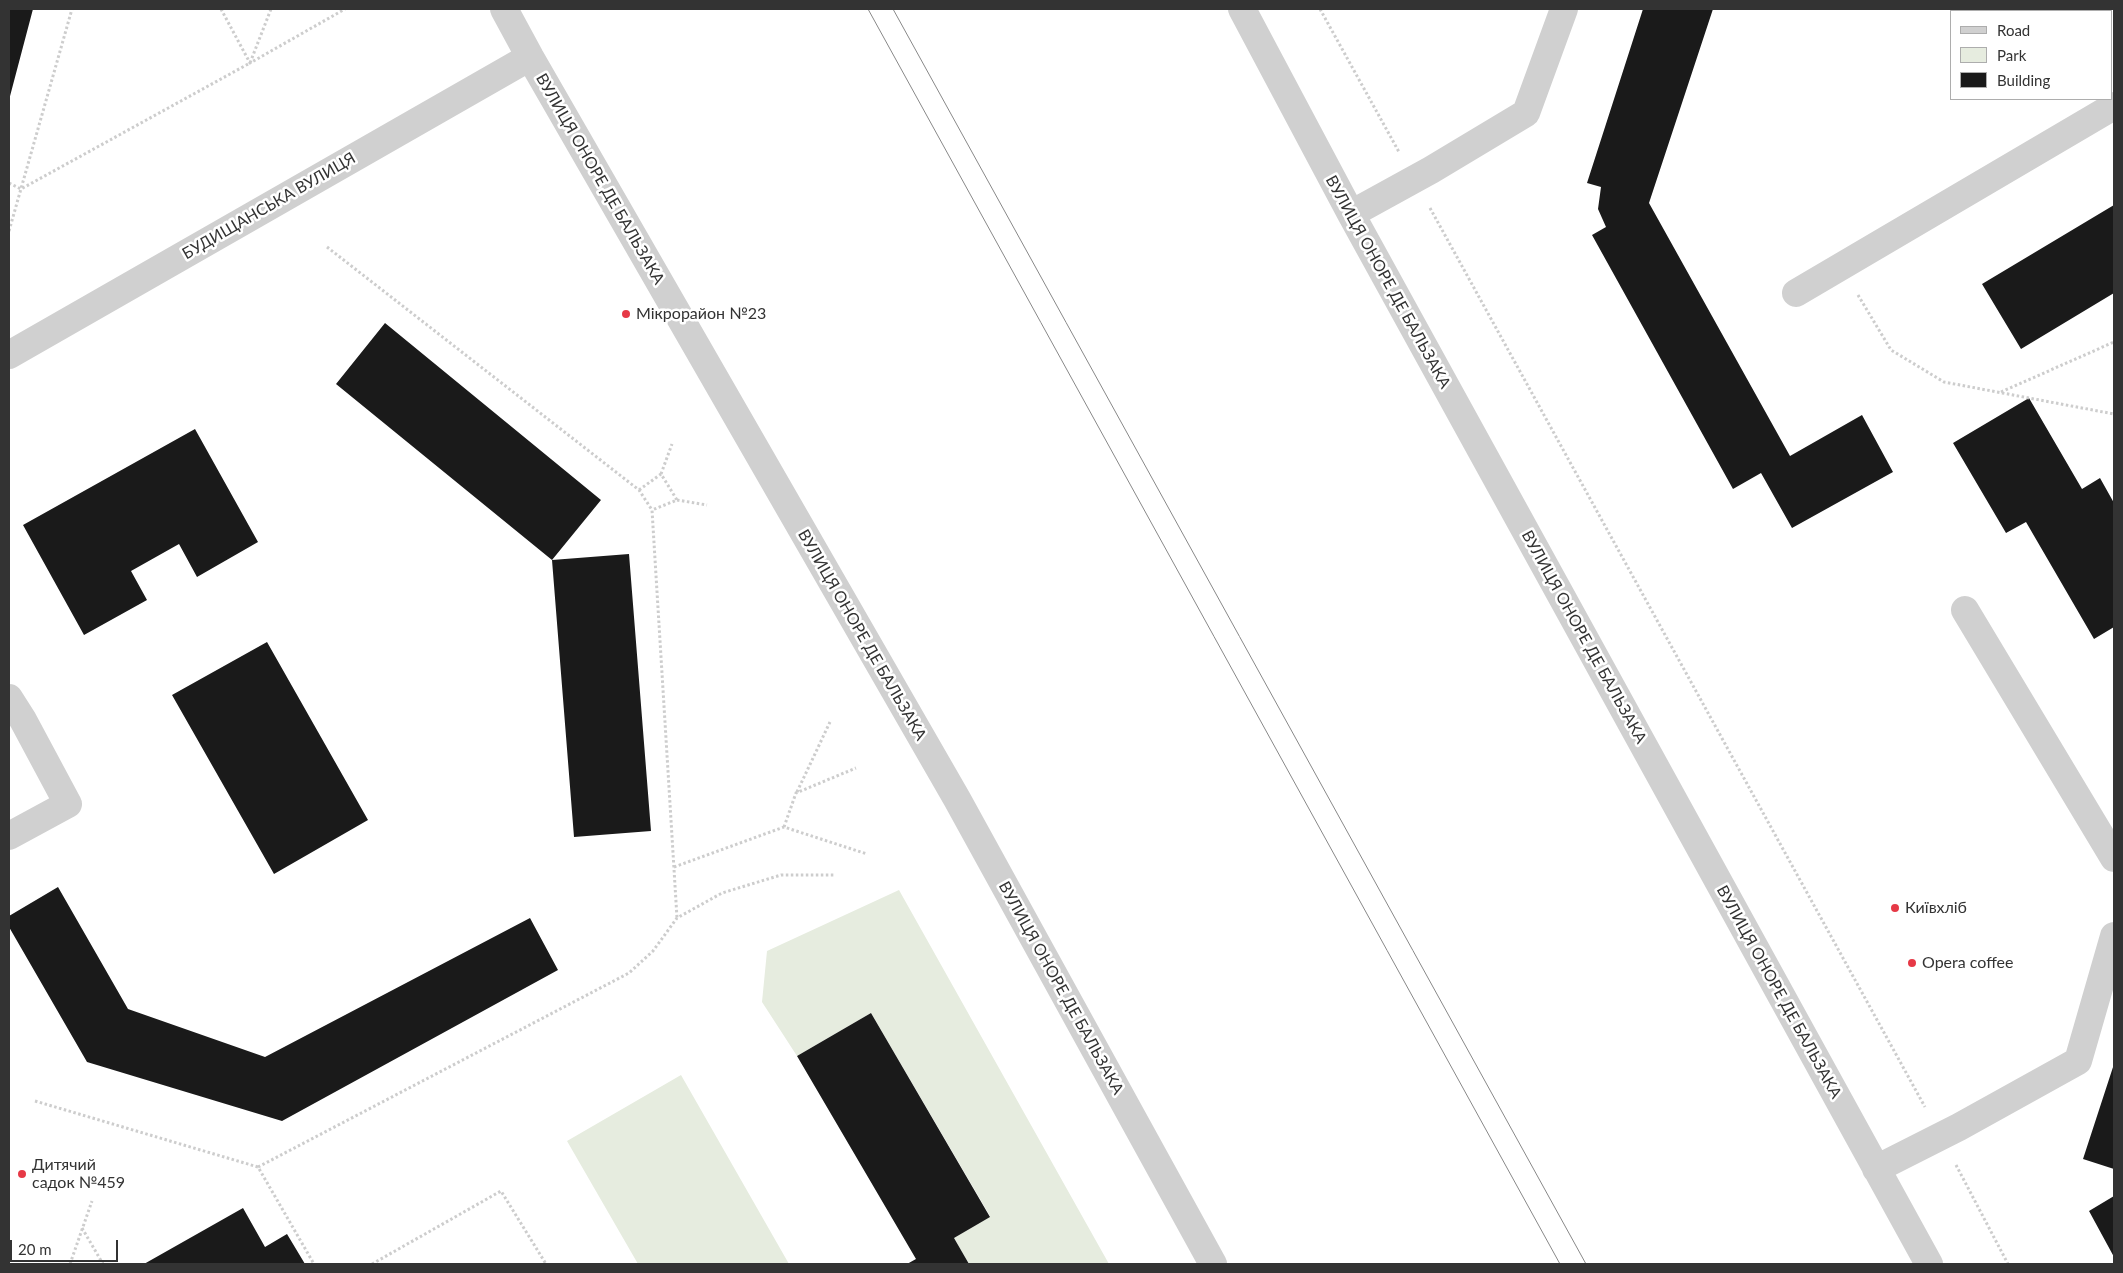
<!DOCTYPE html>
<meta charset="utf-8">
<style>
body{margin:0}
#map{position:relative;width:2123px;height:1273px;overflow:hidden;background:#fff;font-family:Lato,sans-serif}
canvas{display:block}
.frame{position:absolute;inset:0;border:10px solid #333;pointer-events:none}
.legend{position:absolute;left:1950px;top:10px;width:162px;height:90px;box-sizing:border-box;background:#fff;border:1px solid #adadad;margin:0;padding:6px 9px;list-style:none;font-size:15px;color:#333}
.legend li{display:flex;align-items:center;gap:10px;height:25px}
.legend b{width:25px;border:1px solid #adadad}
.scale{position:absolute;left:10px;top:1240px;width:108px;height:22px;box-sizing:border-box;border:2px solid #333;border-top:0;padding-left:6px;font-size:15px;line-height:18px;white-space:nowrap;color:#333;-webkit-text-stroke:4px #fff;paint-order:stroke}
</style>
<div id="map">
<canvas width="2123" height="1273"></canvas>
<div class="frame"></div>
<ul class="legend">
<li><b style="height:6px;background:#d0d0d0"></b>Road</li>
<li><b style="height:14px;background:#e6ecdf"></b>Park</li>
<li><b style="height:14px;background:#1a1a1a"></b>Building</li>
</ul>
<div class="scale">20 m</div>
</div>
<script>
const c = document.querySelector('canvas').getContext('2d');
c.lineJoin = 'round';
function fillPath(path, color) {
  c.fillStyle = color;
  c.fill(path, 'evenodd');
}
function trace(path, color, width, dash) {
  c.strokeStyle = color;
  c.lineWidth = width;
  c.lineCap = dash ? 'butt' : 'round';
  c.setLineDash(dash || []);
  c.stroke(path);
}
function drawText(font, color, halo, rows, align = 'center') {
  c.font = font + ' Lato,sans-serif';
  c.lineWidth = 5;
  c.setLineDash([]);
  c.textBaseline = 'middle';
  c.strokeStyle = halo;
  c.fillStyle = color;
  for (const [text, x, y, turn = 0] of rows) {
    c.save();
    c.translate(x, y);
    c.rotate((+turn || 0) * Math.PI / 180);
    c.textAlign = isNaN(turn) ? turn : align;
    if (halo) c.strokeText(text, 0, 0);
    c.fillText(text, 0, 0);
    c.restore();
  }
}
const green = new Path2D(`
 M899 890 1109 1264H969L954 1238 990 1216 871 1013 797 1056 762 1002 767 951Z
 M681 1075 789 1264H638L567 1141Z`);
const building = new Path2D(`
 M9 9H33L9 100Z
 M1643 9H1713L1649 203 1790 456 1862 415 1893 472 1792 528 1761 473 1733 489 1592 235 1606 227 1598 209 1601 187 1587 183Z
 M2114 205V293L2021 349 1982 284Z
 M385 323 601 500 552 560 336 384Z
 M2029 398 2082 489 2100 478 2114 503V627L2094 639 2026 522 2006 533 1953 443Z
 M195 429 258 542 197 577 179 544 131 571 147 600 84 635 23 525Z
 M629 554 651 831 574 837 552 560Z
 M267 642 368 820 274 874 172 695Z
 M58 887 128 1009 265 1057 530 918 558 970 282 1121 87 1062 9 927V916Z
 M871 1013 990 1217 954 1238 969 1264H907L916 1259 797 1056Z
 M2114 1064V1169L2083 1159Z
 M2114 1196V1257L2089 1211Z
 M243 1208 265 1247 287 1234 305 1264H144Z`);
const path = new Path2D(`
 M221 9 250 63 345 9
 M1320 9 1399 152
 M9 183 21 189 250 63 271 9
 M1430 208 1925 1107
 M9 231 72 9
 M327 247 639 490 652 510 677 918
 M1858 295 1891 350 1944 382 2114 414
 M2001 392 2114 342
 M661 474 672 444
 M639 490 661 474 677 500 652 510
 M677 500 707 505
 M797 792 830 722
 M784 827 796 793 856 768
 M674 867 784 827 867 854
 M35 1101 258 1167 314 1264
 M1956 1165 2008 1264
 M258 1167 629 973 653 951 677 918 722 893 781 875H834
 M82 1228 103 1264
 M70 1264 92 1201
 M372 1264 501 1191 546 1264`);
const minor = new Path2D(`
 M504 9 530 57 957 799 1213 1264
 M1242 9 1351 214 1929 1264
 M1351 214 1431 170 1526 113 1564 9
 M1796 293 2114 106
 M9 355 530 57
 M1965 610 2114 858
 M9 698 23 720 68 804 9 836
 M1876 1169 1959 1127 2078 1061 2114 936`);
const tram = new Path2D(`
 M868 9 1560 1264
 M893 9 1586 1264`);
const markers = [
 [626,314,5,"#e63946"],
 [1895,908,5,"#e63946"],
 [1912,963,5,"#e63946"],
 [22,1174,5,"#e63946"]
];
const streetNames = [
 ["ВУЛИЦЯ ОНОРЕ ДЕ БАЛЬЗАКА",600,179,60],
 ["БУДИЩАНСЬКА ВУЛИЦЯ",269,206,-30],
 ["ВУЛИЦЯ ОНОРЕ ДЕ БАЛЬЗАКА",1388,282,61],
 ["ВУЛИЦЯ ОНОРЕ ДЕ БАЛЬЗАКА",862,635,60],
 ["ВУЛИЦЯ ОНОРЕ ДЕ БАЛЬЗАКА",1584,637,61],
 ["ВУЛИЦЯ ОНОРЕ ДЕ БАЛЬЗАКА",1061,988,61],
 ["ВУЛИЦЯ ОНОРЕ ДЕ БАЛЬЗАКА",1779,992,61]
];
const poiNames = [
 ["Мікрорайон №23",636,314],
 ["Київхліб",1905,908],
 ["Opera coffee",1922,963],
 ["Дитячий",32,1165],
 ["садок №459",32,1183]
];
fillPath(green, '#e6ecdf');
fillPath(building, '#1a1a1a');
trace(path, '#cdcdcd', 3, [2.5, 2.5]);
trace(minor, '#d0d0d0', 28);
trace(tram, '#888', 1);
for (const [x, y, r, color] of markers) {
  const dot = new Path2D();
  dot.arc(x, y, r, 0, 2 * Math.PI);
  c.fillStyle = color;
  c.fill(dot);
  trace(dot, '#fff', 2);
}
drawText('16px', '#333', '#fff', streetNames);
drawText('16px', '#333', '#fff', poiNames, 'left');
</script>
